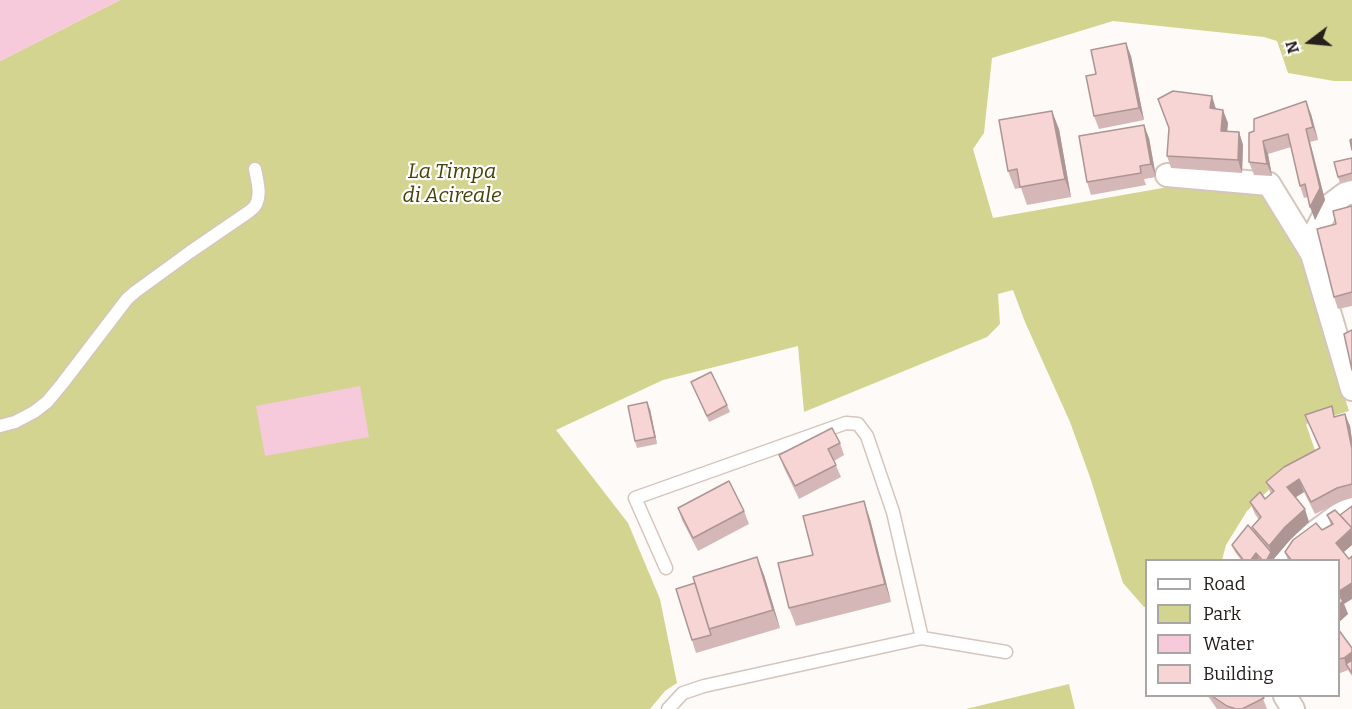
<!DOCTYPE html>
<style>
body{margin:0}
#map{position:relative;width:1352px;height:709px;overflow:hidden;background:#fefaf8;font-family:Bitter,serif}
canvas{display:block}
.legend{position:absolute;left:1145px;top:559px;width:195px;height:138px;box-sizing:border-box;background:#fff;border:2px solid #a8a6a5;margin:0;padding:8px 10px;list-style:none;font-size:18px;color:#26201d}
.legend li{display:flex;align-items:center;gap:12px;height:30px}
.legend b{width:30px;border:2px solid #a8a6a5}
.north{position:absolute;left:1280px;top:12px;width:60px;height:60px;-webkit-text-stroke:4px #fff;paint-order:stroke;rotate:254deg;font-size:16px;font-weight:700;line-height:24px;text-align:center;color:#26201d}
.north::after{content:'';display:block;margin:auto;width:21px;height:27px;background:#26201d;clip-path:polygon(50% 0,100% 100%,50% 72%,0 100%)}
</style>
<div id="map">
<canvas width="1352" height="709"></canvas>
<ul class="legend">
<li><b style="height:8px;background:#fff"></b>Road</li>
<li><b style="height:16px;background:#d4d491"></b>Park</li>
<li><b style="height:16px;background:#f6c9db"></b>Water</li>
<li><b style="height:16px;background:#f7d5d4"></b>Building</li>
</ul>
<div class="north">N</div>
</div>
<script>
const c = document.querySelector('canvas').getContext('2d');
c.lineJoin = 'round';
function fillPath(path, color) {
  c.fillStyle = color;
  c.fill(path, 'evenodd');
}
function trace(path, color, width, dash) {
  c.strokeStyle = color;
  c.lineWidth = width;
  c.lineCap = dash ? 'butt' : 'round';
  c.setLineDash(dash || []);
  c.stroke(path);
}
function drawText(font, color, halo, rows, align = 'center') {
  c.font = font + ' Bitter,serif';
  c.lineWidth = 4.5;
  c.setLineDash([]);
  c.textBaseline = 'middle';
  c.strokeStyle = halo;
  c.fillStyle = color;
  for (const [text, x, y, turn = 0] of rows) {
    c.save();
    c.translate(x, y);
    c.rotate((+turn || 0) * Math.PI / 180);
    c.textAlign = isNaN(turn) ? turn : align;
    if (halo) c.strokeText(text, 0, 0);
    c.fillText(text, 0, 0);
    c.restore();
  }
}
const green = new Path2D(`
 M120 0H1352V81H1334L1288 73 1277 41 1264 37 1113 21 992 58 984 133 973 149 993 218 1185 184 1262 191 1294 234 1349 411 1306 424 1318 459 1285 474 1247 511 1226 545 1222 560H1146V607H1144L1123 583 1091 480 1070 422 1025 322 1013 290 998 294 1000 324 987 337 804 412 798 346 663 380 556 430 628 523 660 599 677 683 665 691 650 709H0V61Z
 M1069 684 1075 709H966Z`);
const water = new Path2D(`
 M0 0H120L0 61Z
 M360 386 369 437 265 456 256 406Z`);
const service = new Path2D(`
 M0 426 15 422 34 412 47 402 62 384 127 299 135 292 190 252 247 213C250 211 253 209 255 206 262 195 257 180 255 169
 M666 568 635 498 846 423 858 424 867 436 893 512 922 638
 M668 709 683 693 704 686 922 638 1006 652`);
const minor = new Path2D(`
 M1167 175 1269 184 1312 254
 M1352 192 1345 194 1329 206 1317 229 1312 254 1352 389
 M1282 560 1295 547 1348 508 1352 507
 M1285 696 1293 709`);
const wall = new Path2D(`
 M1131 56 1144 120 1099 129 1094 116 1096 74Z
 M1216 109 1228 123 1227 131 1239 132 1243 145 1242 173 1171 168 1167 156Z
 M1311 114 1318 140 1310 142 1325 200 1315 220 1308 197 1304 198 1300 186 1291 147 1268 154 1272 176 1254 175 1249 162V133Z
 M1059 129 1071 197 1027 205 1021 188 1015 189 1008 171Z
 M1149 138 1156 177 1144 179 1146 185 1091 195 1087 182Z
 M1352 158V180L1340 183 1338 177Z
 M1352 206V306L1338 309 1334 297 1336 224Z
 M691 382 727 405 730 412 709 422Z
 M650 409 657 444 637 448 635 441Z
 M1305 415 1335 417 1350 426 1352 440V498L1342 501 1315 514 1304 492 1295 498 1309 522 1290 540 1272 561H1260L1259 559 1258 561H1242L1235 552 1232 545 1255 533 1252 527 1259 520 1255 514 1250 502 1265 499 1271 494 1266 482 1319 448Z
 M840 443 844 455 834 461 841 477 799 499 784 468 779 455Z
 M1352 506V545L1344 552V604L1348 614 1338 623V561H1288L1285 552 1331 525 1327 515H1340Z
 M678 508 744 511 749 524 698 551 682 520Z
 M870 519 891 602 796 626 789 608 813 555Z
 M764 575 780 628 696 653 692 640Z
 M1338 629 1352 648V676L1348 670 1338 674Z
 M1208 696H1262L1267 709H1217Z`);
const shadedWall = new Path2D(`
 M1126 43 1131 56 1144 120 1139 108Z
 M1212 96 1216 109 1210 108Z
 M1306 101 1311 114 1318 140 1313 127Z
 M1223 110 1228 123 1226 144 1221 131Z
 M1052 111 1059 129 1071 197 1065 179Z
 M1144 125 1149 138 1156 177 1151 164Z
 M1306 129 1310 142 1325 200 1315 220 1310 207Z
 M1239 132 1243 145 1242 173 1238 160Z
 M1263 141 1268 154 1272 176 1267 164Z
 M647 402 650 409 657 444 655 437Z
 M1345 414 1350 426 1352 440V449Z
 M1299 479 1304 492 1291 500 1287 487Z
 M864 501 870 519 891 602 885 584Z
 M1305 509 1309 522 1290 540 1272 561H1266L1271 552 1269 546 1285 527Z
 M1352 529V545L1340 555 1336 543Z
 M1256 553 1259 559 1258 561H1250Z
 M757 557 764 575 780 628 773 610Z
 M1352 583V599L1344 604 1348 614 1338 623V592Z
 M1352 652V668L1346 664 1344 658Z`);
const building = new Path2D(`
 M1126 43 1139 108 1094 116 1086 76 1096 74 1091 50Z
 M1173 91 1212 96 1210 108 1223 110 1221 131 1239 132 1238 160 1167 156 1169 128 1158 99Z
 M1306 101 1313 127 1306 129 1320 188 1310 207 1305 184 1300 186 1288 134 1263 141 1267 164 1249 162V133L1254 131V119Z
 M1052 111 1065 179 1020 187 1017 169 1008 171 999 120Z
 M1144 125 1151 164 1140 166 1141 173 1087 182 1079 136Z
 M1352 139V150L1350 140Z
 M1352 158V173L1338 177 1334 162Z
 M1352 206V292L1334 297 1317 229 1336 224 1333 211Z
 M1352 330V370L1344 334Z
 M711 372 727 405 707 416 691 382Z
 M647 402 655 437 635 441 628 406Z
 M1332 406 1334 417 1345 414 1352 449V484L1337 488 1311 502 1299 479 1287 487 1305 509 1285 527 1269 546 1252 527 1261 517 1250 502 1260 492 1265 499 1274 491 1266 482 1284 467 1320 448 1305 415Z
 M832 428 840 443 828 449 836 465 795 486 779 455Z
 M729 481 744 511 693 538 678 508Z
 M864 501 885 584 789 608 778 563 813 555 803 516Z
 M1352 506V528L1340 515Z
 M1335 510 1352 528 1336 543 1349 559 1352 556V583L1338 592V561H1292L1285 552 1293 540 1316 523 1322 530 1333 524 1327 515Z
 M1248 525 1271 552 1266 561H1263L1256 553 1250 561H1244L1232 545Z
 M757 557 773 610 709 629 693 577Z
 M695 583 711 635 692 640 676 589Z
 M1338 594 1343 601 1338 606Z
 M1338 629 1352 648V652L1344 658 1338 659Z
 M1352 660V673L1346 664Z
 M1212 696H1262L1264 698 1242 709H1236L1227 706Z`);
const parkNames = [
 ["La Timpa",452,172],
 ["di Acireale",452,196]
];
fillPath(green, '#d4d491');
fillPath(water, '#f6c9db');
trace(service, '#d5c5bc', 15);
trace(minor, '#d5c5bc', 26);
trace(service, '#fff', 12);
trace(minor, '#fff', 22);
fillPath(wall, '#d4b7b6');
fillPath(shadedWall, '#ad9594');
fillPath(building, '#f7d5d4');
trace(building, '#ad9594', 1.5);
drawText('italic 21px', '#45430a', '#fff', parkNames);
</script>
